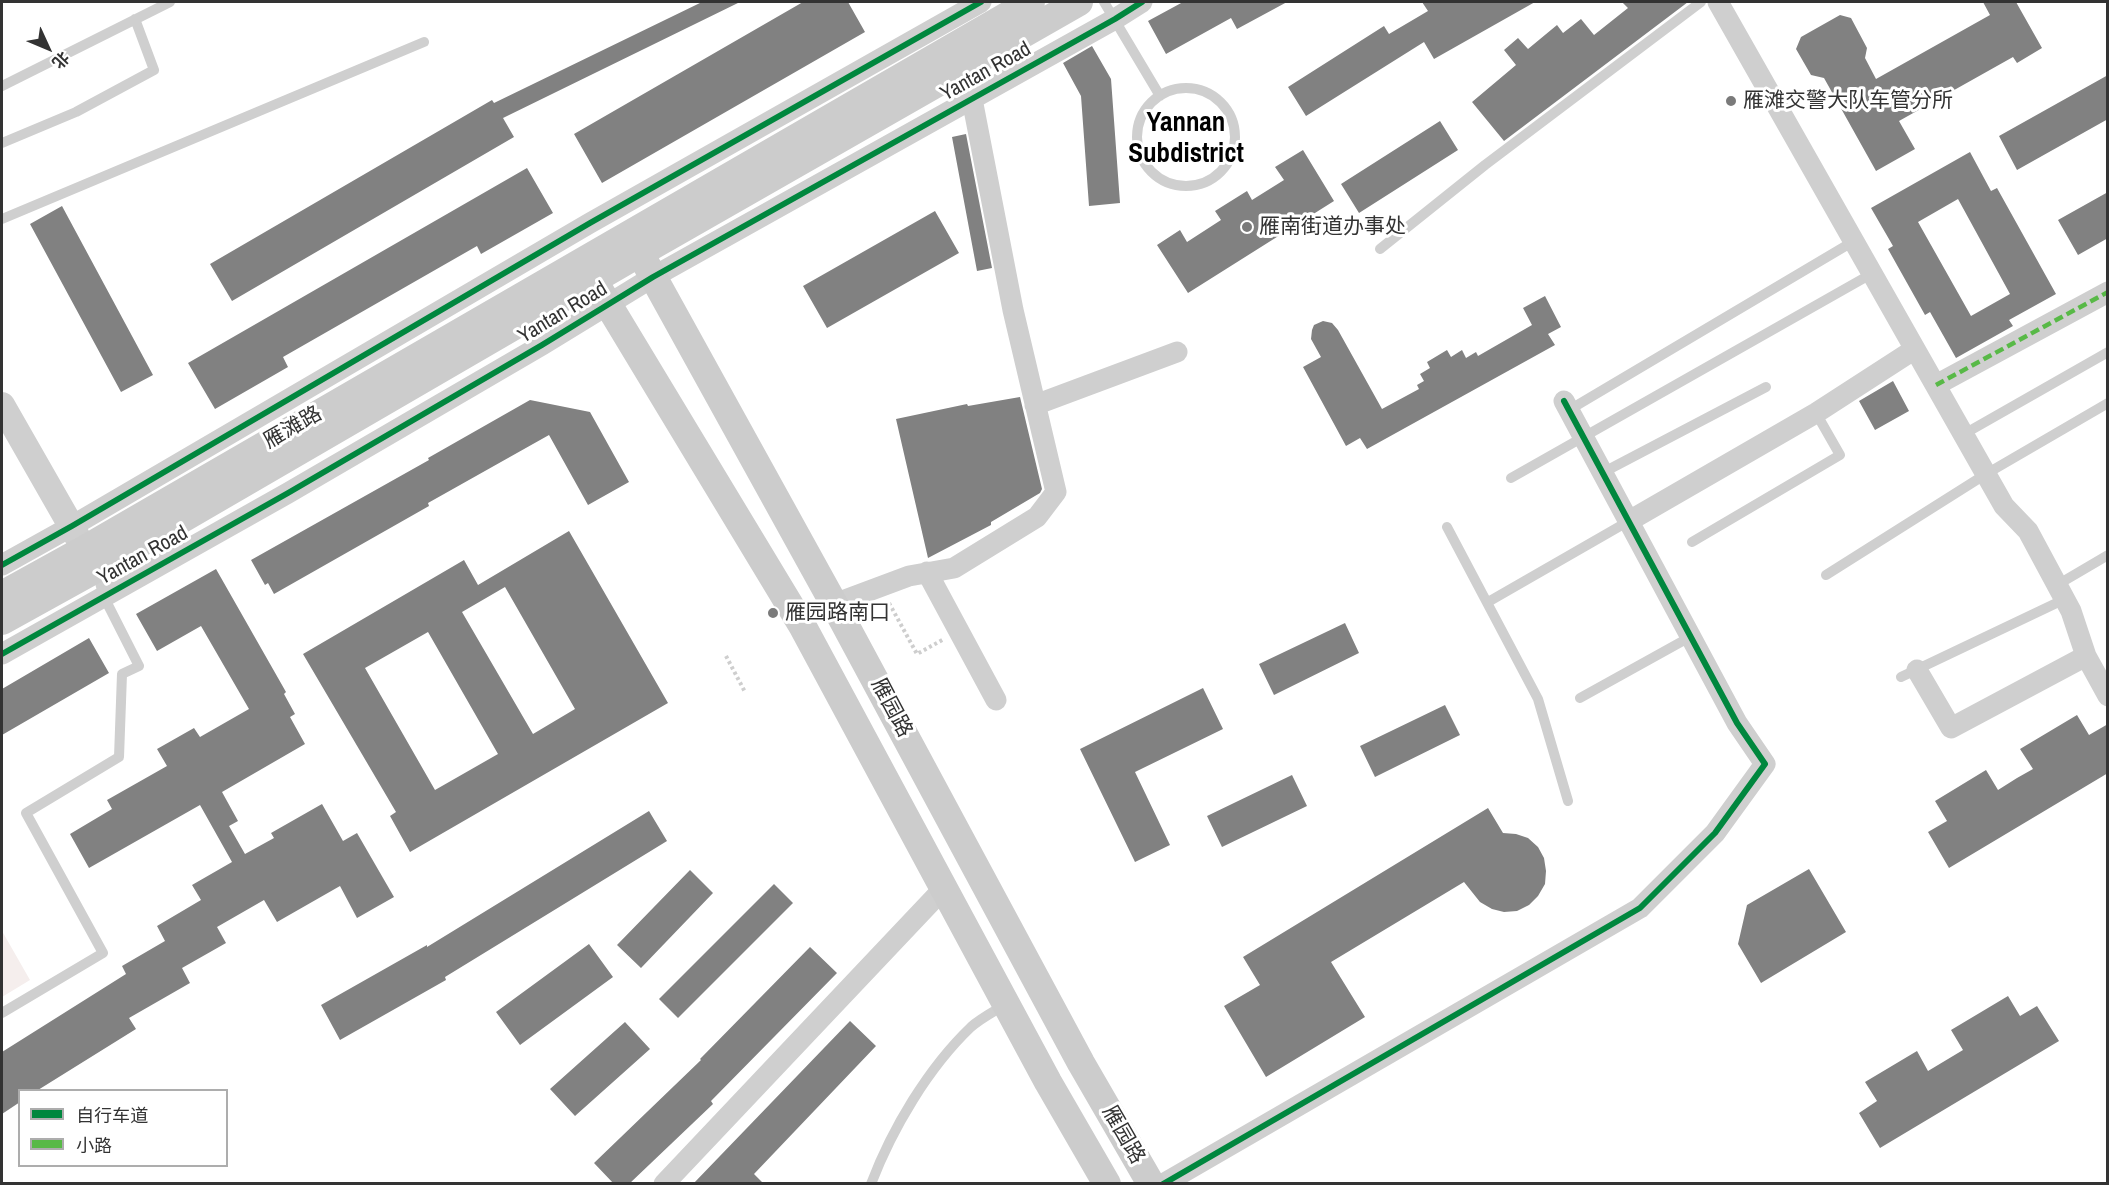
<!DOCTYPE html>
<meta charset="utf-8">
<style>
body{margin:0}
#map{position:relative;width:2109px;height:1185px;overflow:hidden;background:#fff;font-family:"Archivo Narrow","Noto Sans SC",sans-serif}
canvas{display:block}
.frame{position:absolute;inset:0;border:3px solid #333;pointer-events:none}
.legend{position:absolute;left:18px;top:1089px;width:210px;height:78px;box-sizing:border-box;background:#fff;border:2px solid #adadad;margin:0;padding:8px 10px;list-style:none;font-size:18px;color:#333}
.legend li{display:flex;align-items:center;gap:12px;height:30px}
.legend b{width:30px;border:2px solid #adadad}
.north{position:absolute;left:18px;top:18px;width:60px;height:60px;-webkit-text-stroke:4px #fff;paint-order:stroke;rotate:134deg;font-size:16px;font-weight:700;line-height:24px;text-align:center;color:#333}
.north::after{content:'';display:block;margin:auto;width:21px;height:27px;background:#333;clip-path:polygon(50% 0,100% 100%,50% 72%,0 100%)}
</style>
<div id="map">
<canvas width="2109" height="1185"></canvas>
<div class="frame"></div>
<ul class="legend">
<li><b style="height:8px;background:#00873e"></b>自行车道</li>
<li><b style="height:8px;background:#58b947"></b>小路</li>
</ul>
<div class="north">北</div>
</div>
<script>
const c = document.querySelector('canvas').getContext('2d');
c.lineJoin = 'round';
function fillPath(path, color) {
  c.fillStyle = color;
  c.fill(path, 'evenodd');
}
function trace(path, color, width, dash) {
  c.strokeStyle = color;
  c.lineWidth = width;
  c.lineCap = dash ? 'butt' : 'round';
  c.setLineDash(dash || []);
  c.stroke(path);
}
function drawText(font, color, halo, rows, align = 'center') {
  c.font = font + ' "Archivo Narrow","Noto Sans SC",sans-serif';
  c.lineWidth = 6;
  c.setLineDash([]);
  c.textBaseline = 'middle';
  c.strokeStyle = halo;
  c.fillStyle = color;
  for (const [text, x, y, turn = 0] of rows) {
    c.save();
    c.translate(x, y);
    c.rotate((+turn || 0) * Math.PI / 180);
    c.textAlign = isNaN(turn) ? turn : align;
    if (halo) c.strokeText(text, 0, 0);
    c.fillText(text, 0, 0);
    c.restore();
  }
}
const green = new Path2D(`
 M2 931 30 980 2 997Z`);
const building = new Path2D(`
 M702 2H740L503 118 514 137 232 301 210 264 492 100 494 103Z
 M803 2H848L865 32 602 183 574 134Z
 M1183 2H1287L1237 29 1231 18 1166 54 1148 21Z
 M1422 2H1535L1434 59 1424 42 1306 116 1288 87 1384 26 1389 34 1428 11Z
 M1622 2H1688L1504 141 1472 102 1516 65 1504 50 1518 38 1528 49 1557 25 1563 33 1581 19 1594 35 1628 8Z
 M1983 2H2016L2042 48 2017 63 2013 57 1899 121 1915 149 1876 171 1824 78 1811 75 1796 49 1801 37 1840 15 1851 18 1867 48 1865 58 1876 79 1990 15Z
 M1092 46 1111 79 1120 203 1089 206 1081 96 1063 63Z
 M2108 75V119L2017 170 1999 136Z
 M1440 121 1458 150 1359 213 1341 184Z
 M966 134 992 268 977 271 952 137Z
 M1303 150 1334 201 1188 293 1157 245 1180 230 1187 242 1221 220 1215 211 1247 191 1252 200 1284 180 1275 167Z
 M1970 152 1991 191 1997 188 2056 294 2009 320 2013 326 1956 358 1930 312 1925 315 1888 249 1893 246 1871 208ZM1958 199 2010 294 1971 316 1918 222Z
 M527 168 553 213 481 254 477 246 283 357 288 367 215 409 188 363Z
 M2108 192V238L2078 255 2058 220Z
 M62 206 153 375 121 392 30 224Z
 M935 211 959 253 827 328 803 286Z
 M1545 296 1561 327 1548 334 1555 345 1367 449 1360 438 1346 446 1303 367 1321 357 1311 339 1312 330 1314 325 1323 321 1332 323 1338 330 1382 409 1419 389 1417 385 1424 381 1420 374 1430 368 1427 362 1447 350 1451 357 1462 350 1466 358 1476 352 1478 356 1532 325 1523 308Z
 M1893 381 1909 411 1875 430 1859 401Z
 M1020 397 1042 489 1040 493 991 522V525L928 558 896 419 967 404 968 406Z
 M530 400 590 412 629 482 588 505 549 435 428 503 429 506 274 594 268 583 265 585 251 560 429 460 428 458Z
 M569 531 668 703 410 852 390 816 396 812 303 654 464 560 478 585ZM505 587 575 709 533 734 462 612ZM428 632 498 754 435 790 365 668Z
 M216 569 286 692 284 694 295 714 290 717 305 744 222 792 238 821 229 826 245 854 274 838 271 833 322 804 343 841 357 833 394 897 357 918 340 886 277 922 264 900 217 927 226 943 182 968 190 983 129 1018 136 1029 38 1090H20V1102L2 1114V1052L126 974 122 966 165 941 157 926 201 900 192 885 232 862 200 805 89 868 70 834 112 809 107 800 167 766 157 749 194 728 200 737 249 709 201 626 157 651 136 614Z
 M1345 623 1359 653 1274 695 1259 664Z
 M89 638 109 673 2 735V689Z
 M1203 688 1223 729 1135 772 1170 845 1135 862 1080 749Z
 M1445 705 1460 735 1375 777 1360 746Z
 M2077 715 2089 735 2108 724V773L1949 868 1928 832 1947 821 1935 801 1986 770 1998 790 2017 778 2033 769 2020 749Z
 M1292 775 1307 806 1222 847 1207 816Z
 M1488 808 1503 833 1516 834 1528 838 1538 847 1544 858 1546 871 1545 884 1538 896 1529 905 1517 911 1504 912 1492 909 1480 902 1464 882 1331 962 1365 1017 1266 1077 1224 1006 1260 985 1243 957Z
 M649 811 667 841 445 977 446 980 340 1040 321 1005 427 945V947Z
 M1809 869 1846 932 1761 983 1738 944 1747 905Z
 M690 870 713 893 641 968 617 945Z
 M774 884 793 903 678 1018 659 999Z
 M589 944 613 977 520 1045 496 1012Z
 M810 947 837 973 711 1101 713 1104 629 1184H614L594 1163 701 1060 700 1059Z
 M2008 996 2020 1016 2037 1006 2059 1041 1880 1148 1859 1113 1877 1101 1865 1082 1917 1051 1928 1071 1963 1050 1951 1030Z
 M850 1021 876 1046 754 1174 764 1184H693Z
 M625 1022 650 1049 575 1116 550 1089Z`);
const path = new Path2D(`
 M889 603 917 654 944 639
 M726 656 745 692`);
const service = new Path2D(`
 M1104 2 1160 96
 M2 86 170 2
 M1137 137a49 49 0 1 1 98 0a49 49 0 1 1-98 0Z
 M2 143 76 112 154 70 135 19
 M2 219 424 42
 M1380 249 1485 165 1701 2
 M1569 410 1854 241
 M1964 434 2108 352
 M1602 473 1766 387
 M1511 478 1873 273
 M1447 527 1538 699 1568 801
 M1692 542 1840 455 1816 413
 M1826 575 1986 474 2108 403
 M2057 585 2108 555
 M1488 602 1629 521
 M1901 677 2065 599
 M1580 698 1690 637
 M2 1013 103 953 26 813 119 757 122 674 139 666 104 597 96 569
 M871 1184C892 1129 928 1068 971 1027 981 1018 995 1011 1006 1004`);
const minor = new Path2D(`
 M1718 2 2004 506 2028 531 2071 611 2086 656 2108 696
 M1936 385 2108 292
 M1035 405 1177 352
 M1629 521 1816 413 1915 349
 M2 565 72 526 590 223 981 2
 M927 572 996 700
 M834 604 909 576 954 568 1037 517 1056 492 1013 310 972 99
 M2 654 288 493 542 345 653 277 1115 19 1142 2
 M1917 670 1951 728 2086 656
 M664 1184 944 888
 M1163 1184 1640 908 1715 833 1765 764 1737 723 1564 401`);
const tertiary = new Path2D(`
 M2 405 94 566`);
const secondary = new Path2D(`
 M628 238 640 253 834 604 1081 1063 1151 1184
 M587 264 594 281 803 627 1048 1082 1107 1184
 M2 595 85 549 1031 2
 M2 621 96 569 640 253 1079 2`);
const quiet = new Path2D(`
 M1936 385 2108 292`);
const cycleway = new Path2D(`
 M2 565 72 526 590 223 981 2
 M2 654 288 493 542 345 653 277 1115 19 1142 2
 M1163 1184 1640 908 1715 833 1765 764 1737 723 1564 401`);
const markers = [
 [1731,101,6,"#7a7a7a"],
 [1247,227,6,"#7a7a7a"],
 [773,613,6,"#7a7a7a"]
];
const streetNames = [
 ["Yantan Road",986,72,-29],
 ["Yantan Road",563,313,-31],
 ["雁滩路",293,428,-30],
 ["Yantan Road",143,556,-29],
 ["雁园路",891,708,62],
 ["雁园路",1123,1135,60]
];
const poiNames = [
 ["雁滩交警大队车管分所",1743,101],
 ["雁南街道办事处",1259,227],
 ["雁园路南口",785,613]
];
const districtNames = [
 ["Yannan",1186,124],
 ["Subdistrict",1186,155]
];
fillPath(green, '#f5eeed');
fillPath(building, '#818181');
trace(path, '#cecece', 4, [3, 3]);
trace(service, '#cfcfcf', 10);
trace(minor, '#cfcfcf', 21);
trace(tertiary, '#cfcfcf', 26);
trace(secondary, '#ccc', 28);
trace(quiet, '#58b947', 4.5, [9, 4.5]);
trace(cycleway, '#00873e', 6);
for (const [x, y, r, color] of markers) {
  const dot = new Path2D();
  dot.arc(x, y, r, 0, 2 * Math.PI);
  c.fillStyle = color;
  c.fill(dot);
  trace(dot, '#fff', 2);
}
drawText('21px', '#333', '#fff', streetNames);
drawText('21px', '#333', '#fff', poiNames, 'left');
drawText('bold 27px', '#000', '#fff', districtNames);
</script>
